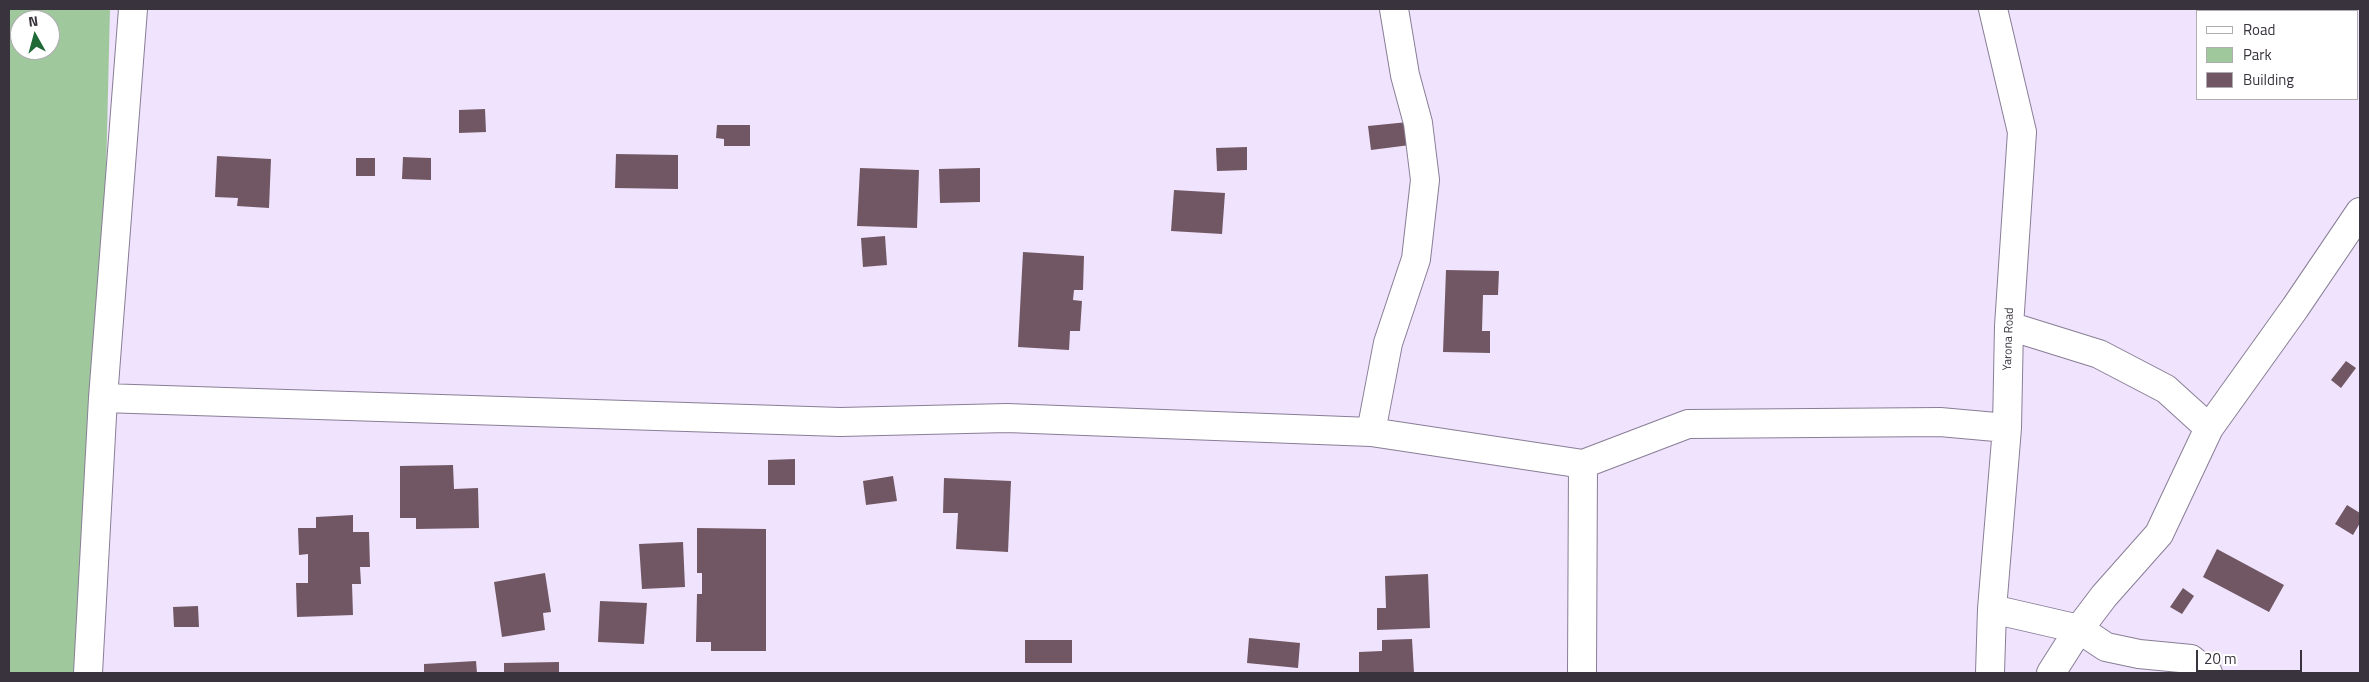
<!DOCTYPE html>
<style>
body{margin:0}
#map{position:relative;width:2369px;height:682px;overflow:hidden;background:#efe3fd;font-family:"Titillium Web",sans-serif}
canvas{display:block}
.frame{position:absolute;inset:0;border:10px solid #38333d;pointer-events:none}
.legend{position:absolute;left:2196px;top:10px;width:162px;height:90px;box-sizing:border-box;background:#fff;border:1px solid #afadb1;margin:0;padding:6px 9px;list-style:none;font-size:15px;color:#38333d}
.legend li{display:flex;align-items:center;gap:10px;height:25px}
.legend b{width:25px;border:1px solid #afadb1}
.north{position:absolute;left:10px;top:10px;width:50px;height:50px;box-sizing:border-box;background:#fff;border:1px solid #afadb1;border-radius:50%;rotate:353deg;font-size:14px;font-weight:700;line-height:20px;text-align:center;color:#38333d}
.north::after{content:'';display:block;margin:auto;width:18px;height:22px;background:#206a37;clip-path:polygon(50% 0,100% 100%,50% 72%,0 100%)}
.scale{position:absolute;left:2196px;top:650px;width:106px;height:22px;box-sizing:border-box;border:2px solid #38333d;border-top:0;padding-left:6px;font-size:15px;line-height:18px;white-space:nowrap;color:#38333d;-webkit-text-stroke:4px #fff;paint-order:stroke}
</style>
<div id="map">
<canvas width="2369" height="682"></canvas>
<div class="frame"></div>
<ul class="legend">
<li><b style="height:6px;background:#fff"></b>Road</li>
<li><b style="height:14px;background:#a0c89d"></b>Park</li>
<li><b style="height:14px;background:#715763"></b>Building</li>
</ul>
<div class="north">N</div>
<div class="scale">20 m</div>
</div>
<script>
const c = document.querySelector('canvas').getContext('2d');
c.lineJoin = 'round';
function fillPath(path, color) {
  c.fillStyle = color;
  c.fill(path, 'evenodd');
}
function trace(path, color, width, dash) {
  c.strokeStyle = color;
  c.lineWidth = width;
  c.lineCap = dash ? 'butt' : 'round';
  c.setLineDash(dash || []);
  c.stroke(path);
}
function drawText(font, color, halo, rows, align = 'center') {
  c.font = font + ' "Titillium Web",sans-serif';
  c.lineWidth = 5;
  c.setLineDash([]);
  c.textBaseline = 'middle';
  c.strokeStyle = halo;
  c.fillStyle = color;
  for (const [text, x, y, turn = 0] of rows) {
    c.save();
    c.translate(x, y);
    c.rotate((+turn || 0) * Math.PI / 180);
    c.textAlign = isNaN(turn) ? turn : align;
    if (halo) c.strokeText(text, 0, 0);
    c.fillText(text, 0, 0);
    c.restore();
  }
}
const green = new Path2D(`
 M9 9H110L94 673H9ZM20 20H50V50H20Z`);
const building = new Path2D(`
 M485 109 486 132 459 133V110Z
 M1408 122 1410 145 1371 150 1368 126Z
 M717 125H750V146H724V139L716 138Z
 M1247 147V170L1217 171 1216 148Z
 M616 154 678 155V189L615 188Z
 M217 156 271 159 269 208 237 206 238 198 215 197Z
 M403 157 431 158V180L402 179Z
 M356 158H375V176H356Z
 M860 168 919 170 917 228 857 226Z
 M980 168V202L940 203 939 169Z
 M1174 190 1225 193 1222 234 1171 231Z
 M885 236 887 265 863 267 861 238Z
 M1023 252 1084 256 1083 290H1074L1073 300 1082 301 1080 331H1070L1069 350 1018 347Z
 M1446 270 1499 271 1498 295H1483L1482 331H1490V353L1443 352Z
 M2346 361 2356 368 2341 388 2331 380Z
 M795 459V485H768V460Z
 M453 465 454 489 478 488 479 528 416 529V518H400V466Z
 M893 476 897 501 866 505 863 481Z
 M944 478 1011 481 1008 552 956 549 958 513H943Z
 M2347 505 2360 513V523L2353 535 2335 524Z
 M353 515V532H369L370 567H360L361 584H352L353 615 297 617 296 583H308V554L299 555 298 528H316V517Z
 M697 528 766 529V651H711V642H696L697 594H702V573H697Z
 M683 542 685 587 642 589 639 544Z
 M2217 549 2284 585 2269 612 2203 577Z
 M545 573 551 612 543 613 545 630 502 637 494 582Z
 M1428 574 1430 628 1377 630V608H1386L1385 576Z
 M2183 588 2194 596 2182 614 2170 607Z
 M600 601 647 603 644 644 598 642Z
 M198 606 199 627H174L173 607Z
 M1249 638 1300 643 1298 668 1247 663Z
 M1412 639 1414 673H1359V652L1382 651V640Z
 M1025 640H1072V663H1025Z
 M476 661 477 673H424V664Z
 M559 662V673H504V663Z`);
const minor = new Path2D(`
 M2009 326 2099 354 2166 389 2209 428
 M103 398 840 422 1007 418 1371 432 1583 464 1688 424 1940 422 2007 428
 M1371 432 1388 343 1416 259 1425 180 1418 123 1405 75 1394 9
 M1992 609 2079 629 2106 647 2139 654 2191 659 2208 673
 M88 673 103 398 133 9
 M1582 673 1583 464
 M1990 673 1992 609 2007 428 2009 326 2022 132 1993 9
 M2051 673 2079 629 2104 596 2159 534 2209 428 2295 308 2360 212`);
const streetNames = [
 ["Yarona Road",2009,339,-88]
];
fillPath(green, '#a0c89d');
fillPath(building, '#715763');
trace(minor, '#897e96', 30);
trace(minor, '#fff', 28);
drawText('12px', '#38333d', '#fff', streetNames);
</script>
